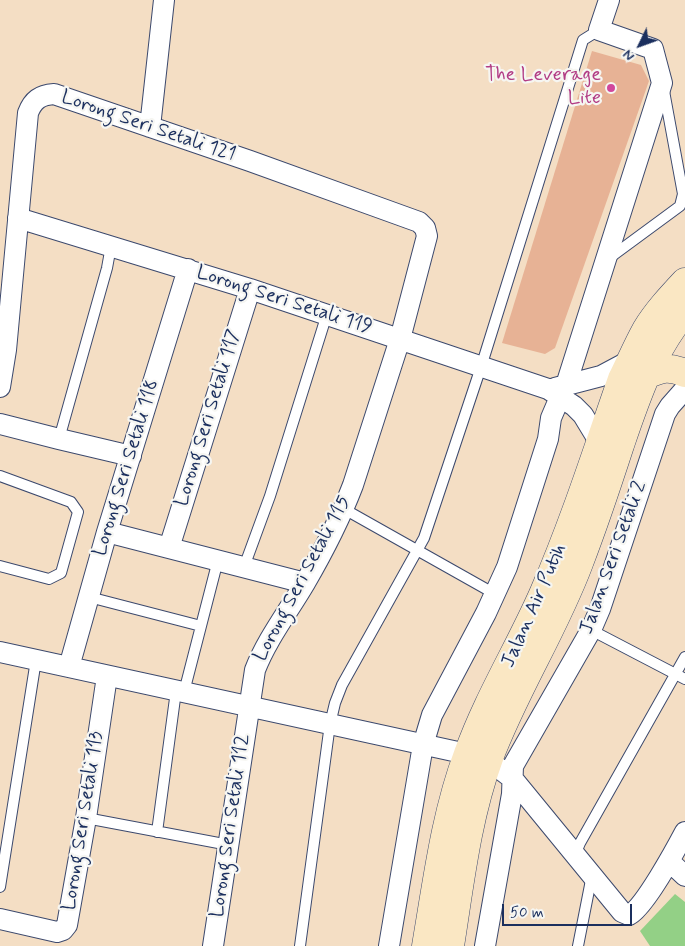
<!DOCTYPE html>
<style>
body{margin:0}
#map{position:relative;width:685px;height:946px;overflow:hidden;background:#f4dec4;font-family:Mynerve,sans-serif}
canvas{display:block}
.north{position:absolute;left:615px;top:20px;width:50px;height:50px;-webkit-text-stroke:4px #f6f6f2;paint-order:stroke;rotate:228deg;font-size:14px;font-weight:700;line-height:20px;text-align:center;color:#1b2f5e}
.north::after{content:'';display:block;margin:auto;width:18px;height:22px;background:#1b2f5e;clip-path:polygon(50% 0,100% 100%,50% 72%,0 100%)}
.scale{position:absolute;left:502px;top:904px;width:130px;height:22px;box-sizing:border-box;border:2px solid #1b2f5e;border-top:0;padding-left:6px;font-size:15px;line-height:18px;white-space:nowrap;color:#1b2f5e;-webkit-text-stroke:4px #f6f6f2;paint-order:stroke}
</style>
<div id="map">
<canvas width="685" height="946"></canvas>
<div class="north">N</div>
<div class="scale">50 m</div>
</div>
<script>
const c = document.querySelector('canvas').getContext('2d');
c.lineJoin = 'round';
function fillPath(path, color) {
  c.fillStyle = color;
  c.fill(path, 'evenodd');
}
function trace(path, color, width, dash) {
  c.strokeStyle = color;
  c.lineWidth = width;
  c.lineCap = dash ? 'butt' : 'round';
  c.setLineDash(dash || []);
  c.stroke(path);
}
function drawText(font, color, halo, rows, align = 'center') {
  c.font = font + ' Mynerve,sans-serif';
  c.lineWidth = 4.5;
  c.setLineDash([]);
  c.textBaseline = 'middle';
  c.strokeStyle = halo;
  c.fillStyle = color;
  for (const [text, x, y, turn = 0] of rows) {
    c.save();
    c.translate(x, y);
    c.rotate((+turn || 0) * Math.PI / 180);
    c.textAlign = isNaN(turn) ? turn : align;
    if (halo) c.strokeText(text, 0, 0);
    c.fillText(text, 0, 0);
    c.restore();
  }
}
const green = new Path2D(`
 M675 894 685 902V946H650L640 931Z`);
const building = new Path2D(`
 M592 51 641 65 649 81 555 348 545 354 502 343Z`);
const lane = new Path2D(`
 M608 259 680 206 683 194 664 91
 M59 439 107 268 111 246
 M0 476 71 502 78 512 61 573 49 579 0 566
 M344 509 495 594
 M244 567 270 496 327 314
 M89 597 201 626
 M591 630 685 679
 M184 692 218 560
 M86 818 229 845
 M157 832 176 691
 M575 855 580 843 685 657
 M0 887 36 660
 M300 946 330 724 335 703 342 685 424 538 481 367 583 40 599 30
 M578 946 592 875`);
const street = new Path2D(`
 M150 127 164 0
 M18 218 250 289 548 389 574 406 583 415 600 443
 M566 385 662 83 653 49 599 30 609 0
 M0 387 6 350 28 113C33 100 40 95 54 94L250 161 419 222 425 228 427 236 400 339 353 485C340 519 323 552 305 583 288 612 267 639 255 670L213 946
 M555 388 601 376 631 360
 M0 424 59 439 131 456
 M107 532 305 583
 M169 548 250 289
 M0 652 467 754 488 760 513 779 622 912 629 915C644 908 676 849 685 832
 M69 667 107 532 188 269
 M669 861 685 876
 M0 919 57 932 63 930 67 925 86 818 107 676
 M389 946 423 745 432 715 486 613 507 567 548 439 551 418 560 397
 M485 946 512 794 513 766 591 630 600 609 665 414 670 406 685 389`);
const secondary = new Path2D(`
 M646 375C662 368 668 366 685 373
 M426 946C437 882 445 815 468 754 488 698 520 647 544 592 574 523 597 451 622 379 630 363 637 346 646 330 657 312 671 297 685 282
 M450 946C460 883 467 818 489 758 514 691 554 630 579 563 594 524 607 485 620 445 636 398 652 350 685 311`);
const markers = [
 [611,88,5,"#d1479c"]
];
const hotelNames = [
 ["The Leverage",601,76],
 ["Lite",601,99]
];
const streetNames = [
 ["Lorong Seri Setali 121",148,127,19],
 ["Lorong Seri Setali 119",284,301,18],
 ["Lorong Seri Setali 117",209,418,-73],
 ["Lorong Seri Setali 118",127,468,-73],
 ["Jalan Seri Setali 2",614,558,-70],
 ["Lorong Seri Setali 115",303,579,-62],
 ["Jalan Air Putih",535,606,-66],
 ["Lorong Seri Setali 113",84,821,-81],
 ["Lorong Seri Setali 112",231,826,-82]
];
fillPath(green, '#93d086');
fillPath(building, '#e7b295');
trace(lane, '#3c496d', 12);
trace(street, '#3c496d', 22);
trace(secondary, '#3c496d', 29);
trace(lane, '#fff', 10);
trace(street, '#fff', 20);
trace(secondary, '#fae7c3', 28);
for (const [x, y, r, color] of markers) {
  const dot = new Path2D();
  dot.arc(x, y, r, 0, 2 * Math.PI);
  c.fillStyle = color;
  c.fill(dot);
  trace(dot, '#f6f6f2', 2);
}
drawText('20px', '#b23c85', '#f6f6f2', hotelNames, 'right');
drawText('20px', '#1b2f5e', '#f6f6f2', streetNames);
</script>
